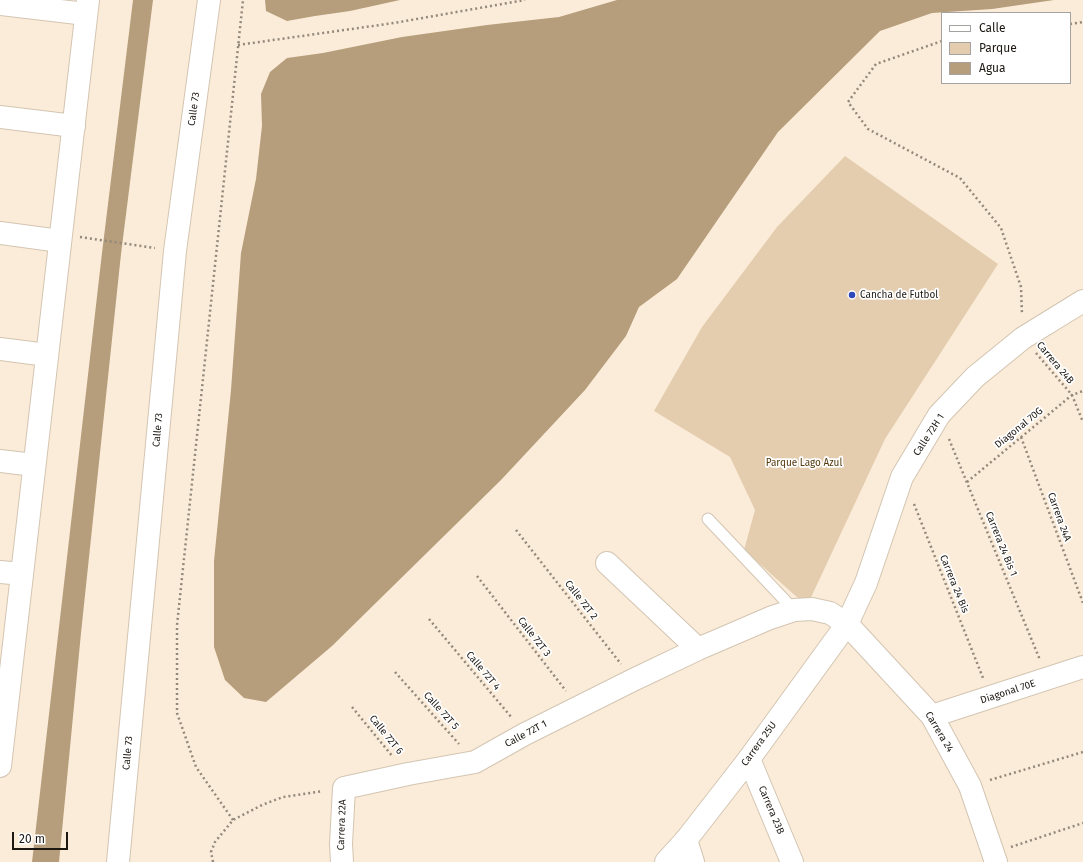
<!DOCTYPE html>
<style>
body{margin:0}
#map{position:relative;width:1083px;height:862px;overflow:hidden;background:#fbecd9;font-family:"Fira Sans",sans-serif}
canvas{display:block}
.legend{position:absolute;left:941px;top:12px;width:130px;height:72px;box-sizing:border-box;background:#fff;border:1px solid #a5a3a0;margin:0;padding:5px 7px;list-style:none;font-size:12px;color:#1d1812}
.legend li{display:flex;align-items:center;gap:8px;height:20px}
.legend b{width:20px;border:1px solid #a5a3a0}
.scale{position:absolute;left:12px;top:832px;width:56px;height:18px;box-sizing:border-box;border:2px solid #1d1812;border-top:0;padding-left:5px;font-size:12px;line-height:14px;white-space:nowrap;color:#1d1812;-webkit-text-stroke:3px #fff;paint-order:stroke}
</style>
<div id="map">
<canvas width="1083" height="862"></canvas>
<ul class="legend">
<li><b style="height:5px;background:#fff"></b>Calle</li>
<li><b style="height:11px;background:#e4cdae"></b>Parque</li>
<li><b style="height:11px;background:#b69d7b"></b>Agua</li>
</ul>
<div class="scale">20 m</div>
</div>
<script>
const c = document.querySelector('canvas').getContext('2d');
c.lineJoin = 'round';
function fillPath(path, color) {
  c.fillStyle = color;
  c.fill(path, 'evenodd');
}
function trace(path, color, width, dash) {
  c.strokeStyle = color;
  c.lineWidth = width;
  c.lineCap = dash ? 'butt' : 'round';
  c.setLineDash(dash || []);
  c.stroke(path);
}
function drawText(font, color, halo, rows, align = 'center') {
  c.font = font + ' "Fira Sans",sans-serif';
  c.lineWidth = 3.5;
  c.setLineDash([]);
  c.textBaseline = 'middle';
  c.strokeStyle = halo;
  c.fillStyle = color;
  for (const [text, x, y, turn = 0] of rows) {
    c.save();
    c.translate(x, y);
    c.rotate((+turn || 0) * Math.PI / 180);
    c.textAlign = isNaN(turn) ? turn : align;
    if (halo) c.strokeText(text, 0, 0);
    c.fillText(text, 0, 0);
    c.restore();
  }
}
const green = new Path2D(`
 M845 156 998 264 885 439 807 606 744 550 755 510 730 457 654 411 702 327 777 227Z`);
const water = new Path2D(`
 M133 0H153L121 254 81 633 59 862H32L102 253Z
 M265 0H400L350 11 315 16 287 21 266 11Z
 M617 0H1054L992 9 932 13 880 31 778 132 677 279 639 307 626 336 585 390 501 480 332 646 266 702 244 698 225 680 214 647V561L231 390 241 253 256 179 262 126 261 94 270 72 287 58 323 53 402 37 487 25 559 17Z`);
const path = new Path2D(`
 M1070 24 1083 22
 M942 41 876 64 848 102 868 129 960 178 1001 228 1021 287 1022 315
 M238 45 394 23 525 0
 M80 237 155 248
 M1036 353 1072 395 1083 422
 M1021 437 1083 603
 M949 439 1040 660
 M967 482 1072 395 1083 391
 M914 504 983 678
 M516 530 621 664
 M477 576 566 691
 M429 619 512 718
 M395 672 459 744
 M352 707 393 757
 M990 780 1083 752
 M233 820 196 767 177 713V625L243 0
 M1011 847 1083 823
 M213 862 211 852 215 842 233 820 262 805 283 797 323 791`);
const service = new Path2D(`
 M708 519 794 610`);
const minor = new Path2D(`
 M0 4 86 14
 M0 117 74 126
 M0 233 60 241
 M0 349 47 355
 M0 461 34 465
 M607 563 698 649
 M0 572 22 574
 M932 716 1083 667
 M749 759 792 862
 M686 840 693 862
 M342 862 341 844 344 788 408 774 475 762 525 734 633 680 698 649 770 618 794 610 812 609 830 613 847 624 932 716 970 786 996 862`);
const tertiary = new Path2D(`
 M666 862 686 840 749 759 847 624 866 583 902 477 939 415 975 377 1023 338 1083 301`);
const secondary = new Path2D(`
 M0 766 88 0
 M118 862 175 251 209 0`);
const markers = [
 [852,295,4,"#2e48b9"]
];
const streetNames = [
 ["Calle 73",194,109,-82],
 ["Carrera 24B",1055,363,50],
 ["Diagonal 70G",1019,428,-39],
 ["Calle 73",158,430,-85],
 ["Calle 72H 1",929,435,-57],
 ["Carrera 24A",1059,517,70],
 ["Carrera 24 Bis 1",1001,544,68],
 ["Carrera 24 Bis",954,584,68],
 ["Calle 72T 2",581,600,52],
 ["Calle 72T 3",534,637,52],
 ["Calle 72T 4",483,671,50],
 ["Diagonal 70E",1008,692,-18],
 ["Calle 72T 5",441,711,48],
 ["Carrera 24",939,732,59],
 ["Calle 72T 1",526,734,-28],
 ["Calle 72T 6",386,735,51],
 ["Carrera 25U",759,744,-54],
 ["Calle 73",128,753,-85],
 ["Carrera 23B",771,810,67],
 ["Carrera 22A",342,825,-88]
];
const poiNames = [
 ["Cancha de Futbol",860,295]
];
const parkNames = [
 ["Parque Lago Azul",804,463]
];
fillPath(green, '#e4cdae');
fillPath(water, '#b69d7b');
trace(service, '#d3c5b2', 13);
trace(minor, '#d3c5b2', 24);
trace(tertiary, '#d3c5b2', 24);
trace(secondary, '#d3c5b2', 24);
trace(path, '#92887b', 2.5, [2, 3]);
trace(service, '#fff', 11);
trace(minor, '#fff', 22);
trace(tertiary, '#fff', 22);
trace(secondary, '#fff', 22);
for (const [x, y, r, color] of markers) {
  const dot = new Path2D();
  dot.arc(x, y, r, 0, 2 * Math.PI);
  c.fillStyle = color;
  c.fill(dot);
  trace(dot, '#fff', 1.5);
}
drawText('10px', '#1d1812', '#fff', streetNames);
drawText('10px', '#1d1812', '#fff', poiNames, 'left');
drawText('10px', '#53380c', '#fff', parkNames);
</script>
